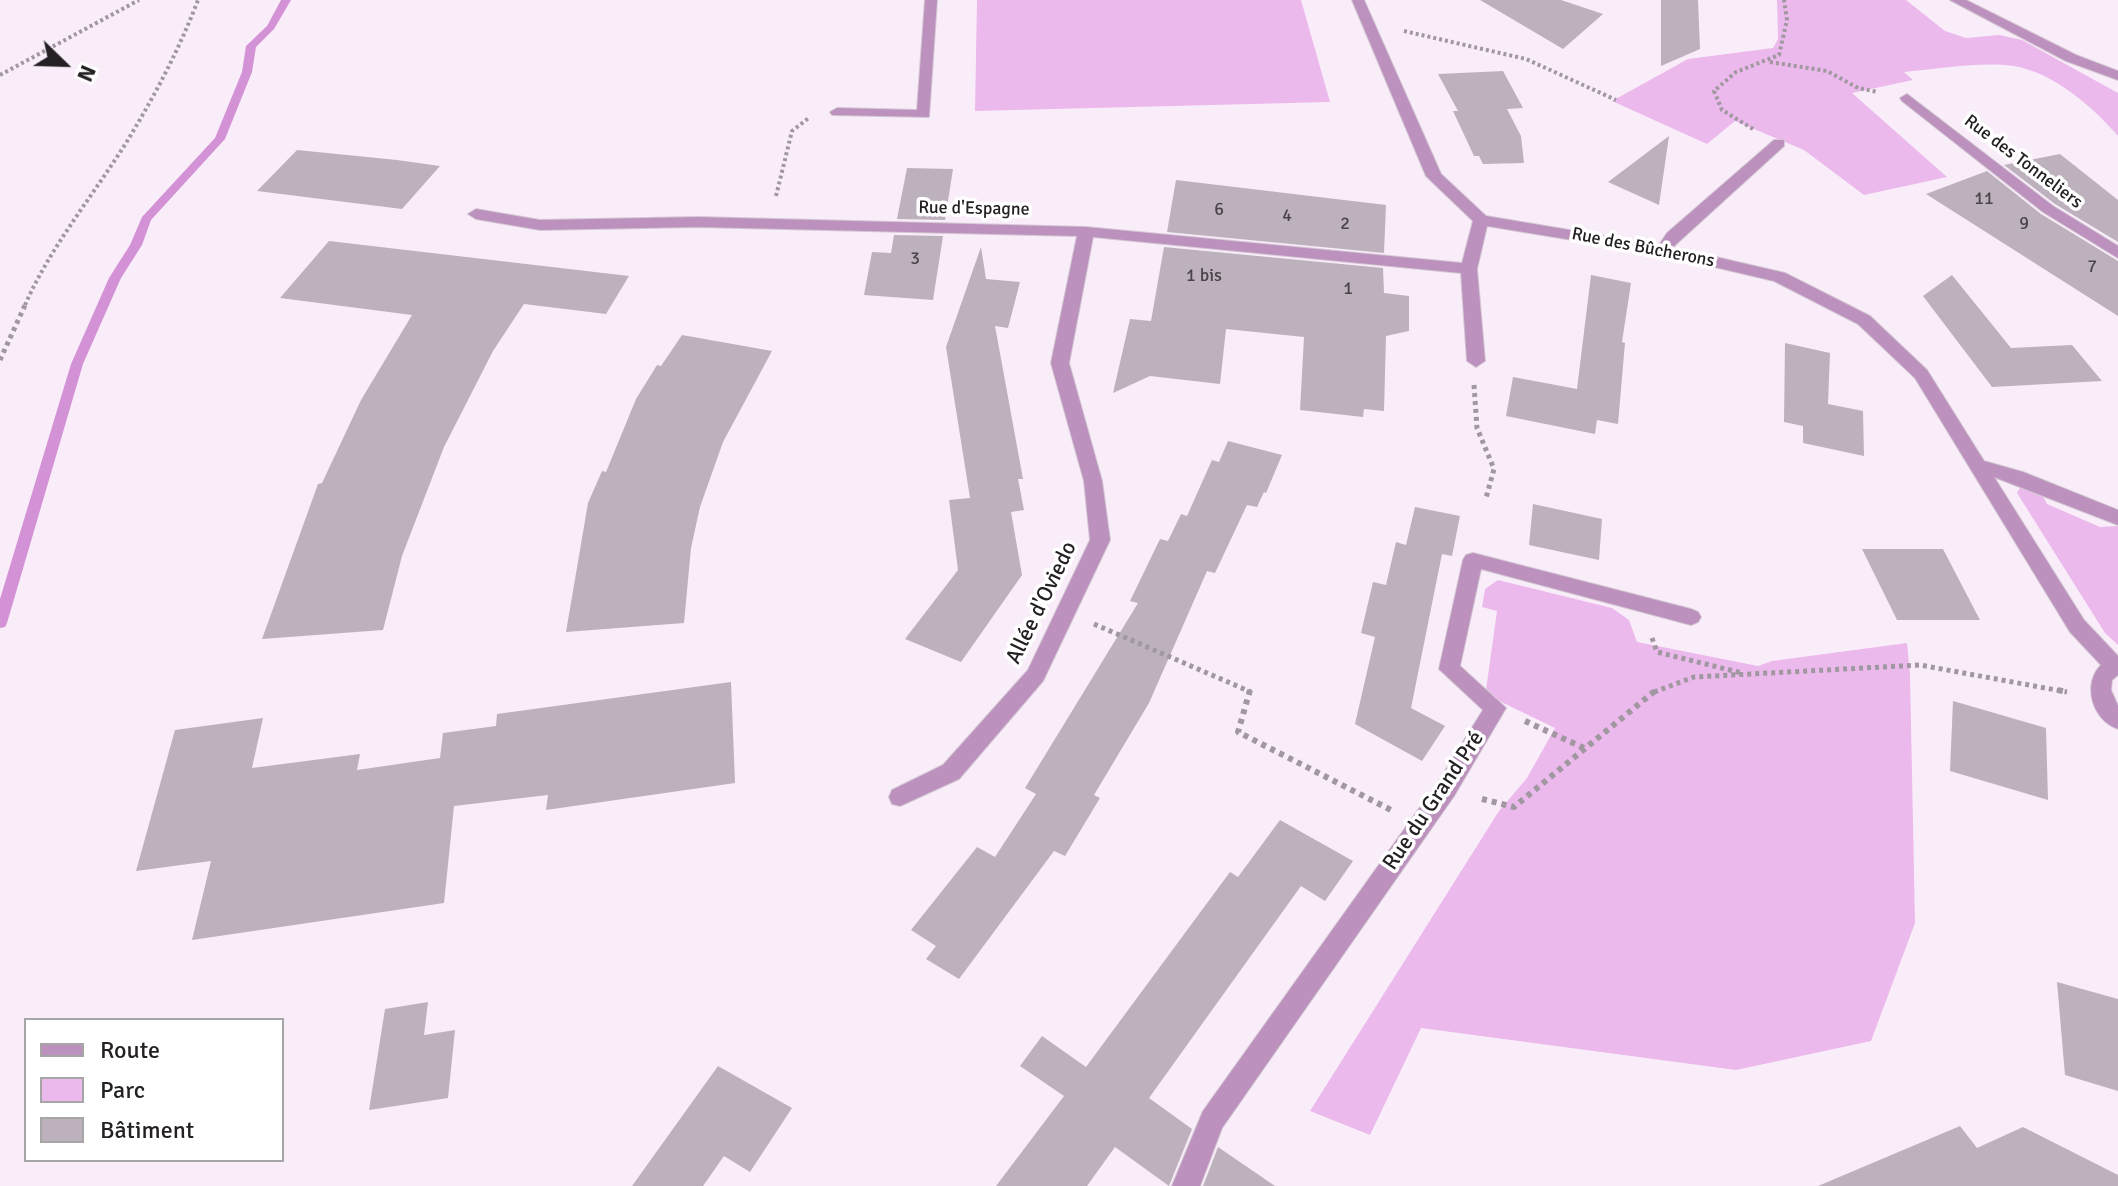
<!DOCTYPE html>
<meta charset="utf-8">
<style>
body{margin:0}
#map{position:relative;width:2118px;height:1186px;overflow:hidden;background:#faedfa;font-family:Signika,sans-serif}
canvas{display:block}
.legend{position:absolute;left:24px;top:1018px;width:260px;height:144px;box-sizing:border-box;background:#fff;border:2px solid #a7a6a7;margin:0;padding:10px 14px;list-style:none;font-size:24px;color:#242024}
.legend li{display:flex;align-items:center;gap:16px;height:40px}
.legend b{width:40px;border:2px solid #a7a6a7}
.north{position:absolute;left:24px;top:24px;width:80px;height:80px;-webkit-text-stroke:6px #fff;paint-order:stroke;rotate:113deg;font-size:22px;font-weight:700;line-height:32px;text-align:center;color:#242024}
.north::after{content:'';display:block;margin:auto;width:28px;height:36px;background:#242024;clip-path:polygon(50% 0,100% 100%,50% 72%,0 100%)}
</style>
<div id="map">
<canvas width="2118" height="1186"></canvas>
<ul class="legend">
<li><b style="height:10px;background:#bc91bd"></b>Route</li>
<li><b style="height:22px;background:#ebb9ec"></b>Parc</li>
<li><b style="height:22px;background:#bdb1bd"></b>Bâtiment</li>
</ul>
<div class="north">N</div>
</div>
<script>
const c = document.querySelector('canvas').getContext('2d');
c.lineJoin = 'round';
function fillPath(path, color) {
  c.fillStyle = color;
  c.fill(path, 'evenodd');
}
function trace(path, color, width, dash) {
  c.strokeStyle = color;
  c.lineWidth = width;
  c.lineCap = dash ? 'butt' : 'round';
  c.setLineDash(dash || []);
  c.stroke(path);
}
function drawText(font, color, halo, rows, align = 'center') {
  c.font = font + ' Signika,sans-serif';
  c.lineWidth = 7;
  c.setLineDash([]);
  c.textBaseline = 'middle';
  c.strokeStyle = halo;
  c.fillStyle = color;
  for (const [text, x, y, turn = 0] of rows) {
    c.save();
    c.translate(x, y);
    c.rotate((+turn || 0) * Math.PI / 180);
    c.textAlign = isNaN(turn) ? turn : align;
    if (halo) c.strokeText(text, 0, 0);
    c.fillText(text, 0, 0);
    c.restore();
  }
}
const green = new Path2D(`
 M977 0H1301L1330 102 975 111Z
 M1777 0H1906L1945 31 1966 38 1999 35 2022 40 2118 93V136C2091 105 2048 67 2004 65 1972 63 1937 69 1904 72L1913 80 1852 93 1947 177 1864 195 1804 150 1735 121 1707 144 1612 101 1688 59 1773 48 1778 39Z
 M2021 486 2040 491 2047 504 2100 527 2118 526V645L2105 633 2017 493Z
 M1498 580 1612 608 1629 620 1637 642 1758 666 1772 661 1907 643 1910 674 1915 923 1871 1041 1736 1070 1421 1028 1370 1135 1310 1111 1499 811 1527 778 1555 728 1491 697 1486 690 1497 611 1482 607 1485 589Z`);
const stream = new Path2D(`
 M281 0H291L274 29 256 47 252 72 225 139 151 220 142 245 121 278 83 364 7 623 5 627 0 628V599L71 364 109 278 130 245 142 217 215 138 242 72 246 46 267 26Z`);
const building = new Path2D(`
 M1480 0H1561L1603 14 1563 49Z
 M1661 0H1698L1700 49 1661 66Z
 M1503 71 1523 108 1507 109 1521 136 1524 163 1483 164 1479 156H1474L1453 111H1458L1438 74Z
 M1669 136 1659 205 1608 182Z
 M297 150 397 160 440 166 402 209 257 191Z
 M2060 154 2118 200V242L2055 204 2004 165Z
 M907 168 953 169 945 220 897 219Z
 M1987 171 2041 214 2118 261V316L1926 194Z
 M1176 180 1386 205 1384 253 1167 232Z
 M894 235 943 236 933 300 864 295 872 252 891 253Z
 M329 241 629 276 606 314 524 304 493 351 444 447 402 556 383 630 262 639 318 484 322 483 361 400 412 315 280 298Z
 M981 247 986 279 1020 282 1008 328 995 326 1023 479H1018L1024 510 1011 512 1022 575 961 662 905 639 958 570 949 500 970 498 946 347Z
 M1164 247 1383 268 1384 293 1409 296V331L1386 336 1384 411 1364 409 1363 417 1300 410 1304 337 1226 329 1220 384 1150 376 1113 393 1130 319 1151 321Z
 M1591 275 1631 283 1622 342 1625 343 1618 424 1597 420 1595 434 1506 416 1513 377 1577 389Z
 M1952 275 2011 348 2072 345 2102 381 1992 387 1923 296Z
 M682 335 772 351 723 442 700 507 691 548 684 623 566 632 588 503 602 471 606 472 636 399 657 365 661 366Z
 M1785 343 1830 353 1828 404 1863 411 1864 456 1803 443V426L1784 422Z
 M1228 441 1282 455 1266 493 1264 492 1257 507 1247 505 1215 573 1207 571 1149 703 1094 795 1100 798 1065 856 1054 851 959 979 926 959 936 946 911 930 977 847 995 857 1036 794 1025 788 1138 603 1130 601 1160 539 1168 541 1181 514 1187 516 1212 460 1219 462Z
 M1533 504 1602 519 1599 560 1529 545Z
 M1415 507 1460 516 1452 556 1442 554 1411 708 1445 726 1422 761 1355 724 1375 637 1361 633 1373 582 1386 585 1396 542 1406 545Z
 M1862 549H1943L1980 620H1897Z
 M731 682 735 783 546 810 548 795 454 806 444 903 192 940 211 861 136 871 175 730 263 718 252 768 360 754 357 770 440 758 443 733 496 726 497 714Z
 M1953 701 2046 728 2048 800 1950 771Z
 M1280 820 1353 861 1325 901 1301 886 1149 1098 1192 1129 1169 1186 1115 1147 1087 1186H996L1064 1096 1020 1066 1042 1036 1086 1067 1230 872 1238 877Z
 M2057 982 2118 999V1091L2065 1075Z
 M428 1002 424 1035 455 1030 448 1098 369 1110 385 1009Z
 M718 1066 792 1108 750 1172 724 1156 703 1186H632Z
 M1960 1126 1977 1148 2023 1127 2118 1175V1186H1818Z
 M1218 1147 1275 1186H1203Z`);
const pathFar2 = new Path2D(`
 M1404 31 1526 59 1616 100
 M1770 62 1827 71 1858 88 1878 92
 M0 75 139 0
 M1753 129 1722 110 1714 91 1736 72 1779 55 1787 20 1784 0
 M776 196 792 131 810 117
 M25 305C51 246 92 197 126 143 154 97 179 50 198 0`);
const pathFar1 = new Path2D(`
 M0 360 26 303
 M1474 385 1477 428 1494 469 1486 498
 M1094 624 1251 692
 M1652 638 1657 652 1742 673
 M1654 692 1694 677 1920 665 2067 692`);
const path = new Path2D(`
 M1250 690 1238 732 1391 810
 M2058 690 2067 692
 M1525 721 1584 748
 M1482 799 1514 807 1656 690`);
const lane = new Path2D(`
 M925 0H937L929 117 832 115 830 112 837 108 917 110Z`);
const street = new Path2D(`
 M1352 0H1364L1441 174 1486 216 1659 245 1667 233 1774 140H1784V146L1673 247 1785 273 1870 316 1927 370 1984 461 2023 472 2118 510V525L1994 477 2084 620 2118 656V675L2112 680 2111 690 2118 706V729C2092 720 2082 684 2101 665L2070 632 1915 378 1858 324 1774 281 1663 255 1487 226 1477 269 1485 361 1476 367 1467 361 1461 273 1093 237 1069 363 1102 481 1110 540 1043 681 959 779 900 806 892 804 889 797 892 790 943 765 1028 670 1090 540 1084 481 1051 363 1077 236 698 227 540 230 476 219 468 214 476 209 540 220 698 217 1086 227 1462 263 1473 221 1426 176Z
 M1950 0H1966L2076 55 2118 71V80L2066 61Z
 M1907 94 2053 206 2118 246V258L2043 212 1902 101 1900 98Z
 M1473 553 1691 609 1698 612 1701 617 1698 622 1691 625 1481 569 1460 666 1506 708 1454 796 1222 1128 1200 1186H1172L1203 1111 1438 782 1483 710 1439 669 1463 560 1466 555Z`);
const farStreetnames = [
 ["Rue des Tonneliers",2023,162,37],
 ["Rue d'Espagne",974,209,1],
 ["Rue des Bûcherons",1643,248,11]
];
const numberNames = [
 ["11",1984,199],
 ["6",1219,210],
 ["4",1287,216],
 ["2",1345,224],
 ["9",2024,224],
 ["3",915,259],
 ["7",2092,267],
 ["1 bis",1204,276],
 ["1",1348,289]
];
const streetNames = [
 ["Allée d'Oviedo",1042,603,-64],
 ["Rue du Grand Pré",1434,801,-56]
];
fillPath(green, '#ebb9ec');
fillPath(stream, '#d392d5');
fillPath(building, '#bdb1bd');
trace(lane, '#d3c8d3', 2);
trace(street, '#d3c8d3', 2);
trace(pathFar2, '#a097a0', 4, [3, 3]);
trace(pathFar1, '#a097a0', 5, [4, 4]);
trace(path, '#a097a0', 6, [5, 5]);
fillPath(lane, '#bc91bd');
fillPath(street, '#bc91bd');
drawText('18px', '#242024', '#fff', farStreetnames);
drawText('18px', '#4a444a', null, numberNames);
drawText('22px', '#242024', '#fff', streetNames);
</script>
